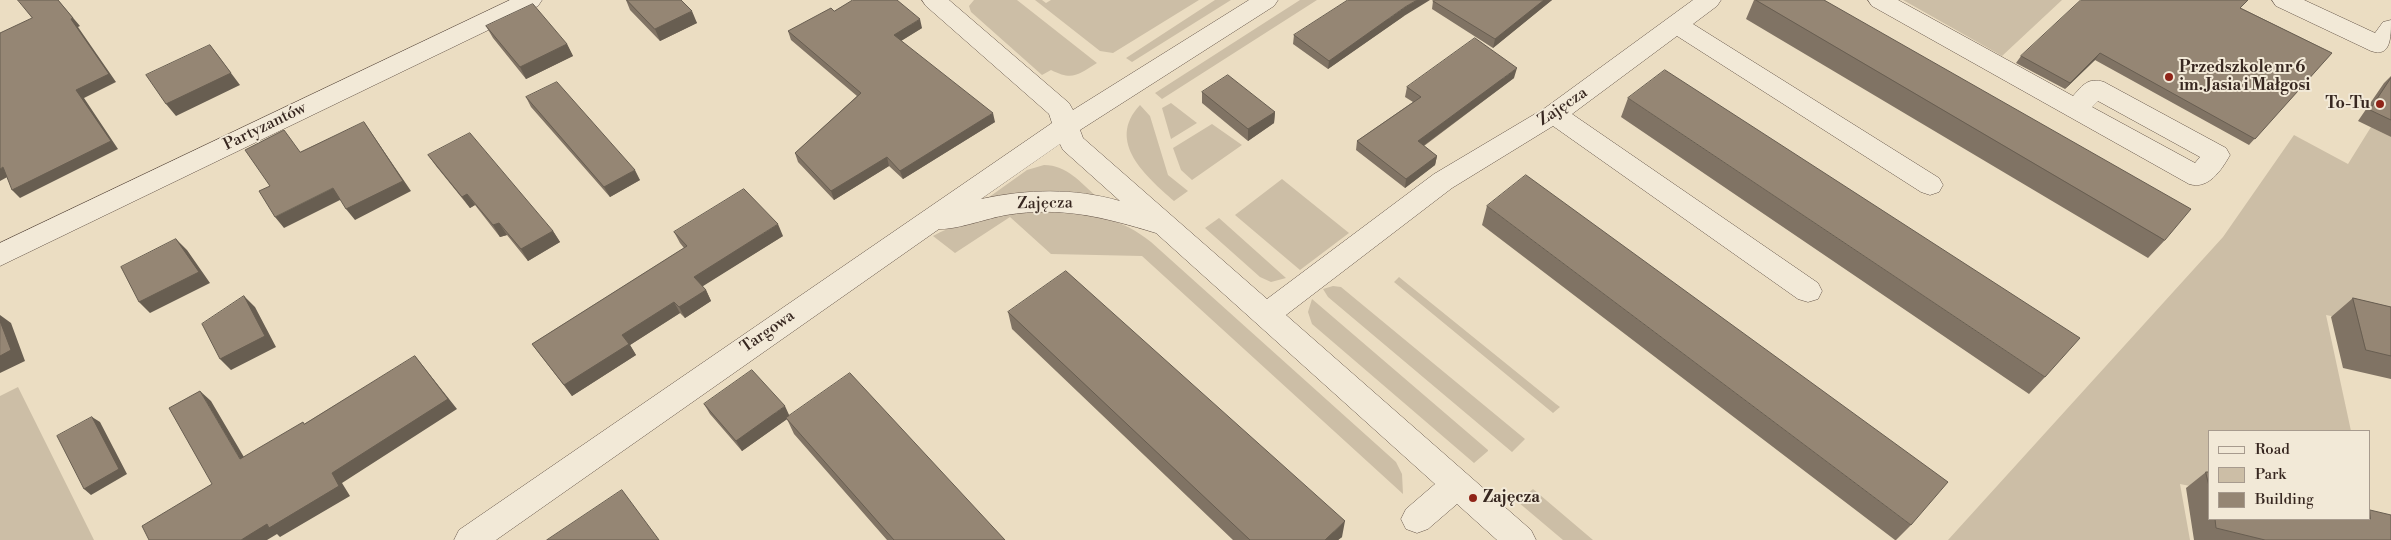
<!DOCTYPE html>
<meta charset="utf-8">
<style>
body{margin:0}
#map{position:relative;width:2391px;height:540px;overflow:hidden;background:#ebddc2;font-family:"Libre Bodoni",serif}
canvas{display:block}
.legend{position:absolute;left:2208px;top:430px;width:162px;height:90px;box-sizing:border-box;background:#f2e9d7;border:1px solid #a79b8e;margin:0;padding:6px 9px;list-style:none;font-size:15px;color:#372720}
.legend li{display:flex;align-items:center;gap:10px;height:25px}
.legend b{width:25px;border:1px solid #a79b8e}
</style>
<div id="map">
<canvas width="2391" height="540"></canvas>
<ul class="legend">
<li><b style="height:6px;background:#f2e9d7"></b>Road</li>
<li><b style="height:14px;background:#ccbea6"></b>Park</li>
<li><b style="height:14px;background:#958674"></b>Building</li>
</ul>
</div>
<script>
const c = document.querySelector('canvas').getContext('2d');
c.lineJoin = 'round';
function fillPath(path, color) {
  c.fillStyle = color;
  c.fill(path, 'evenodd');
}
function trace(path, color, width, dash) {
  c.strokeStyle = color;
  c.lineWidth = width;
  c.lineCap = dash ? 'butt' : 'round';
  c.setLineDash(dash || []);
  c.stroke(path);
}
function drawText(font, color, halo, rows, align = 'center') {
  c.font = font + ' "Libre Bodoni",serif';
  c.lineWidth = 4;
  c.setLineDash([]);
  c.textBaseline = 'middle';
  c.strokeStyle = halo;
  c.fillStyle = color;
  for (const [text, x, y, turn = 0] of rows) {
    c.save();
    c.translate(x, y);
    c.rotate((+turn || 0) * Math.PI / 180);
    c.textAlign = isNaN(turn) ? turn : align;
    if (halo) c.strokeText(text, 0, 0);
    c.fillText(text, 0, 0);
    c.restore();
  }
}
const green = new Path2D(`
 M974 0H1017L1097 63C1077 75 1073 81 1051 70L1042 75 971 12 969 6Z
 M1035 0H1042L1046 3 1051 0H1199L1113 53 1100 51Z
 M1215 0H1231L1132 62 1126 58Z
 M1300 0H1317L1162 99 1155 93Z
 M1903 0H2062L2002 56Z
 M1171 103 1197 123 1171 139 1162 108Z
 M1140 105 1150 116 1168 175 1188 191 1174 201C1147 177 1105 142 1140 105Z
 M1212 124 1242 145 1192 180 1181 170 1173 148Z
 M2371 127 2391 137V328L2326 315 2351 431H2210V490L2180 484 2190 540H1948L2223 237 2294 135 2348 164Z
 M1044 165C1067 165 1080 182 1097 197L985 200 1027 170Z
 M1282 179 1349 233 1300 270 1235 215Z
 M1058 211C1096 215 1121 218 1151 242L1396 462 1402 474 1403 494 1142 256 1051 254 1010 217 955 253 933 236C971 215 1016 213 1058 211Z
 M1219 218 1286 278 1271 282 1260 277 1205 228Z
 M1399 277 1556 404 1560 407 1553 413 1394 282Z
 M1333 286 1341 287 1525 439 1512 452 1328 297 1323 289Z
 M1312 299 1488 450V451L1474 463 1312 324 1308 312Z
 M18 387 94 540H0V396Z
 M1533 489 1593 540H1563L1518 502Z`);
const minor = new Path2D(`
 M510 0H542L538 6 0 266V243Z
 M922 0H949L1069 103 1073 110 1249 0H1278L1274 6 1080 130 1083 138 1267 299 1434 174 1545 108 1693 0H1721L1717 6 1693 24 1939 178 1943 185 1939 192 1930 195 1921 192 1677 36 1572 114 1818 283 1822 291 1818 299 1808 302 1798 299 1553 126 1452 188 1286 315 1531 530 1536 540H1497L1457 504 1428 529 1417 533 1406 529 1401 519 1406 509 1435 484 1156 233C1103 217 1062 206 1006 215 988 218 956 230 939 229L496 540H454L459 530 1052 123 1049 114 926 6ZM1060 144 1063 150 1120 201C1074 188 1028 189 981 199Z
 M1868 0H1898L2073 96C2083 85 2088 77 2104 82L2226 148 2230 155C2221 171 2208 190 2189 184L1872 6ZM2098 101 2200 157 2195 163 2092 107Z
 M2272 0H2304L2375 33 2383 22 2391 20C2391 37 2391 58 2371 51L2276 6Z`);
const wall = new Path2D(`
 M626 0H681L697 23 660 41 630 10Z
 M1434 0H1552L1493 48 1432 9 1433 1Z
 M1754 0H1824L2165 240 2148 258 1746 19Z
 M2241 8 2332 53 2249 145 2095 60 2065 89 2016 63 2021 56Z
 M834 11 922 28 901 41 995 122 903 179 889 166 834 200 798 162 795 153 857 96 791 40 788 31Z
 M1404 16 1328 69 1293 44 1294 35Z
 M486 26 567 44 573 56 526 79 493 38Z
 M2391 76V137L2358 121 2384 83Z
 M1514 78 1424 146 1437 156 1435 165 1405 188 1356 150 1357 141 1413 102 1405 97 1407 87Z
 M1202 92 1275 112 1274 123 1248 141 1202 103Z
 M526 97 640 180 610 197 531 107Z
 M1628 98 2045 377 2029 394 1621 117Z
 M428 155 553 231 560 242 528 261 507 235 500 237 475 205 470 208 436 166Z
 M1487 206 1911 525 1896 540H1895L1482 225Z
 M674 232 783 236 702 286 706 290 711 301 685 318 680 313 630 345 636 355 572 396 532 344 684 248 680 243Z
 M2353 298 2391 307V379L2343 368 2331 317Z
 M1008 312 1342 537 1338 540H1233L1012 329Z
 M704 404 789 416 1005 540H887L794 434 787 419 742 451 710 414Z
 M2206 472H2210V519H2370L2391 540H2194L2186 488Z`);
const shadedWall = new Path2D(`
 M58 0 80 26 78 27 116 82 84 98 118 149 20 198 12 190 76 90Z
 M1417 0H1430L1404 16 1328 69 1329 61 1405 7Z
 M1544 0H1552L1493 48 1495 39Z
 M692 11 697 23 660 41 655 29Z
 M920 19 922 28 896 44 894 35Z
 M567 44 573 56 526 79 520 67Z
 M210 45 240 85 176 116 166 104Z
 M2100 53 2095 60 2065 89 2070 83Z
 M1517 68 1514 78 1416 151 1418 141Z
 M1275 112 1274 123 1248 141V129Z
 M993 113 995 122 903 179 900 171Z
 M364 122 411 191 355 220 346 209Z
 M1437 156 1435 165 1405 188 1406 179Z
 M887 157 889 166 834 200 831 191Z
 M3 167 11 175 0 181V169Z
 M635 170 640 180 610 197 604 187Z
 M333 188 342 199 284 228 275 217Z
 M467 194 475 205 470 208 462 197Z
 M499 223 507 235 500 237 493 225Z
 M778 224 783 236 700 288 694 277Z
 M553 231 560 242 528 261 521 249Z
 M176 239 187 250 210 283 150 313 139 302Z
 M706 290 711 301 685 318 679 307Z
 M244 296 255 307 276 347 231 370 220 359Z
 M674 302 680 313 630 345 636 355 572 396 564 385 622 335Z
 M0 315 11 323 25 361 0 373Z
 M415 356 457 409 342 483 350 496 280 537 277 534 267 540H241L332 473Z
 M200 391 211 401 251 469 240 459Z
 M785 406 790 417 742 451 736 441Z
 M92 417 100 422 127 474 91 495 84 489Z
 M1345 521 1342 537 1338 540H1325Z`);
const building = new Path2D(`
 M18 0H58L73 18 71 19 109 74 76 90 111 141 12 190 3 167 0 169V33L32 18Z
 M627 0H681L692 11 655 29Z
 M853 0H897L920 19 894 35 993 113 900 171 887 157 831 191 795 153 861 93 788 31 831 8 834 11Z
 M1348 0H1417L1405 7 1329 61 1294 35Z
 M1434 0H1544L1495 39 1433 1Z
 M1756 0H1824L2191 209 2165 240Z
 M2081 0H2248L2240 8 2332 53 2255 139 2100 53 2070 83 2021 56Z
 M533 4 567 44 520 67 486 26Z
 M1475 38 1517 68 1418 141 1437 156 1406 179 1357 141 1421 97 1407 87Z
 M210 45 231 73 166 104 146 75Z
 M1665 70 2080 338 2045 377 1628 98Z
 M1228 75 1275 112 1248 129 1202 92Z
 M2391 78V120L2370 110Z
 M557 82 635 170 604 187 526 97Z
 M364 122 403 181 346 209 333 188 275 217 259 191 270 186 245 150 284 130 300 152Z
 M470 133 553 231 521 249 499 223 493 225 467 194 462 197 428 155Z
 M1526 175 1948 482 1911 525 1487 206Z
 M744 189 778 224 694 277 706 290 679 307 674 302 622 335 629 344 564 385 532 344 687 246 674 232Z
 M176 239 199 272 139 302 121 267Z
 M1066 271 1345 521 1325 540H1250L1008 312Z
 M244 296 265 336 220 359 202 324Z
 M2353 298 2391 307V356L2366 350Z
 M0 321 11 350 0 356Z
 M415 356 448 399 332 473 339 486 269 528 267 524 241 540H149L142 526 212 484 169 408 200 391 240 459 303 422 304 424Z
 M752 370 785 406 736 441 704 404Z
 M850 373 1005 540H894L786 418Z
 M92 417 119 469 84 489 57 436Z
 M2206 472H2210V490Z
 M622 490 659 540H547Z
 M2370 510 2391 515V540H2265L2216 528 2215 519H2370Z`);
const markers = [
 [2169,77,5,"#8f2418"],
 [2380,104,5,"#8f2418"],
 [1473,498,5,"#8f2418"]
];
const poiNames = [
 ["Przedszkole nr 6",2179,68],
 ["im. Jasia i Małgosi",2179,86],
 ["To-Tu",2370,104,"right"],
 ["Zajęcza",1483,498]
];
const streetNames = [
 ["Zajęcza",1563,107,-34],
 ["Partyzantów",265,127,-26],
 ["Zajęcza",1045,204,-1],
 ["Targowa",768,332,-35]
];
fillPath(green, '#ccbea6');
trace(minor, '#645448', 1);
fillPath(minor, '#f2e9d7');
fillPath(wall, '#807364');
fillPath(shadedWall, '#685e51');
fillPath(building, '#958674');
trace(building, '#685e51', 1);
for (const [x, y, r, color] of markers) {
  const dot = new Path2D();
  dot.arc(x, y, r, 0, 2 * Math.PI);
  c.fillStyle = color;
  c.fill(dot);
  trace(dot, '#f2e9d7', 2);
}
drawText('bold 16px', '#372720', '#f2e9d7', poiNames, 'left');
drawText('16px', '#372720', '#f2e9d7', streetNames);
</script>
